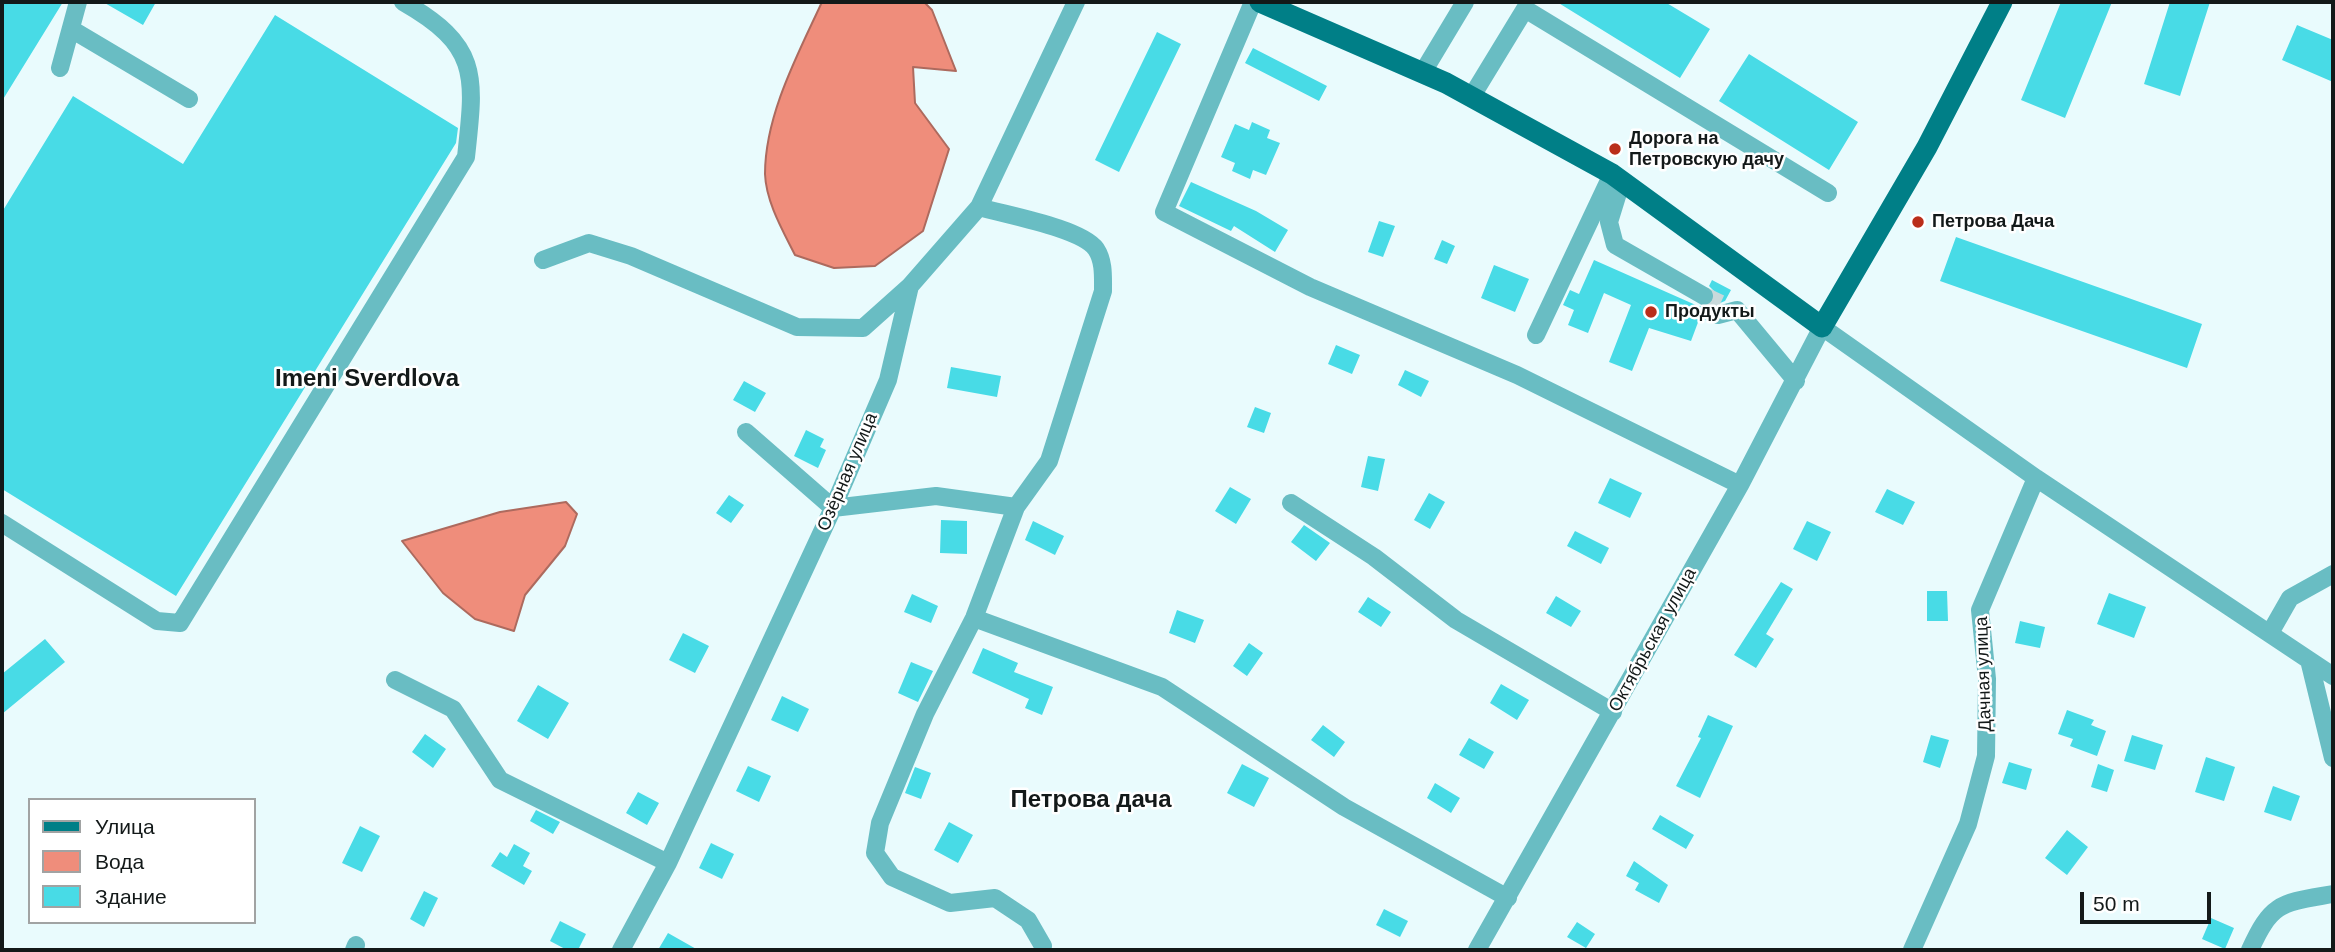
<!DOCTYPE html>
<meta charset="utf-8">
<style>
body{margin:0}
#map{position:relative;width:2335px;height:952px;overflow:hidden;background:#e9fbfd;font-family:Helvetica,sans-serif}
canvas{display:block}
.frame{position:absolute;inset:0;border:4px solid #131919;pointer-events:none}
.legend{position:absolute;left:28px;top:798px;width:228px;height:126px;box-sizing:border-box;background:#fff;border:2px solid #a1a3a3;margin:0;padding:9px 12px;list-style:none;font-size:21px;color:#131919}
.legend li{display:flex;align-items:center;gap:14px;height:35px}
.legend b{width:35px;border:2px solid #a1a3a3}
.scale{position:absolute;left:2080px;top:892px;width:131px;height:32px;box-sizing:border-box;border:4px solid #131919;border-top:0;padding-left:9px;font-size:21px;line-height:24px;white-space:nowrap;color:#131919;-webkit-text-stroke:5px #fff;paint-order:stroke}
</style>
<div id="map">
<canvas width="2335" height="952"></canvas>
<div class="frame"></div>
<ul class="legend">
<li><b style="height:9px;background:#007f87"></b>Улица</li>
<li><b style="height:19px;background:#ef8d7b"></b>Вода</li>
<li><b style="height:19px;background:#48dbe6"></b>Здание</li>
</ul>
<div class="scale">50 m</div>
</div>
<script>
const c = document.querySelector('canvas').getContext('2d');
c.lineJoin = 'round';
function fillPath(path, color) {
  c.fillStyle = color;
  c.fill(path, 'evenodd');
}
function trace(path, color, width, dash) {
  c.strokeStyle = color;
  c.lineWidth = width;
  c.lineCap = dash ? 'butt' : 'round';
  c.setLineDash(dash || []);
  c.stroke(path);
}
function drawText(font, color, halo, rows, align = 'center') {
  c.font = font + ' Helvetica,sans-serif';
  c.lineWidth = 5;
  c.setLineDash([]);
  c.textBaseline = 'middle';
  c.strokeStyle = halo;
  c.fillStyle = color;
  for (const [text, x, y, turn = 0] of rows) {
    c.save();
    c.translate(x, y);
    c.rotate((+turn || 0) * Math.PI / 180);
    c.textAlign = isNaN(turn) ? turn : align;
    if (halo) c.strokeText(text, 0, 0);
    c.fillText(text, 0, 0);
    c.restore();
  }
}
const water = new Path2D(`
 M822 2H924L932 10 956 71 913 67 915 103 949 149 923 231 875 266 834 268 795 255C783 231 766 202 765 174 765 115 798 54 822 2Z
 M566 502 577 514 565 546 525 595 514 631 475 619 443 593 402 541 500 512Z`);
const building = new Path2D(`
 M2 2H63L2 101Z
 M103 2H156L143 25Z
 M1557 2H1665L1710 29 1680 78Z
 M2061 2H2112L2065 118 2021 100Z
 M2170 2H2210L2180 96 2144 84Z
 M275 15 458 128 456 143 176 596 2 489V212L73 96 183 164Z
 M2297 25 2333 40V82L2282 60Z
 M1157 32 1181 44 1119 172 1095 160Z
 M1253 48 1327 86 1319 101 1245 63Z
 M1749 54 1858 122 1829 170 1719 101Z
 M1252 122 1270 130 1267 138 1280 143 1266 175 1253 170 1250 179 1232 171 1235 163 1221 157 1235 124 1249 130Z
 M1191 182 1256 211 1288 230 1275 252 1234 226 1231 231 1179 206Z
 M1379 221 1395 226 1383 257 1368 252Z
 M1956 237 2202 324 2187 368 1940 281Z
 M1442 240 1455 246 1447 264 1434 259Z
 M1594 260 1698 306H1709L1714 301V291L1709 286 1712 280 1731 290 1725 301 1710 307 1707 313 1709 322 1700 317 1691 341 1649 328 1632 371 1609 362 1631 305 1604 293 1588 333 1568 325 1574 310 1563 305 1570 290 1579 294Z
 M1494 265 1529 279 1515 312 1481 298Z
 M1336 345 1360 355 1352 374 1328 364Z
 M951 367 1001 376 997 397 947 388Z
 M1405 370 1429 381 1421 397 1398 385Z
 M744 381 766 393 755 412 733 400Z
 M1255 407 1271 413 1264 433 1247 427Z
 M806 430 824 439 820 447 826 450 818 468 794 456Z
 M1368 456 1385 459 1378 491 1361 487Z
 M1610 478 1642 493 1630 518 1598 503Z
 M1230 487 1251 499 1236 524 1215 511Z
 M1887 489 1915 502 1903 525 1875 512Z
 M1429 493 1445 502 1430 529 1414 520Z
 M729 495 744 505 731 523 716 513Z
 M941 520 967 521V554L940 553Z
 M1033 521 1064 536 1055 555 1025 540Z
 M1807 521 1831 532 1817 561 1793 549Z
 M1304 525 1330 543 1316 561 1291 542Z
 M1575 531 1609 548 1601 564 1567 546Z
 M1781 582 1793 589 1766 634 1774 639 1756 668 1734 655Z
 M1927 591H1947L1948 621H1927Z
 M2109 593 2146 607 2134 638 2097 624Z
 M912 594 938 606 931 623 904 612Z
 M1556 596 1581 611 1571 627 1546 613Z
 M1368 597 1391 612 1381 627 1358 612Z
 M1177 610 1204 620 1195 643 1169 633Z
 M2020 621 2045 627 2040 648 2015 643Z
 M683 633 709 646 695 673 669 660Z
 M45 639 65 662 2 714V674Z
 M1249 643 1263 653 1247 676 1233 666Z
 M983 648 1018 663 1014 672 1053 687 1042 715 1025 708 1029 699 972 673Z
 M911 662 933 671 918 702 898 693Z
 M1501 684 1529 700 1517 720 1490 703Z
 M538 685 569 703 548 739 517 721Z
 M782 696 809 709 798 732 771 720Z
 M2067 710 2094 720 2091 725 2106 731 2097 756 2070 746 2073 739 2058 734Z
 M1708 715 1733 726 1700 798 1676 786 1701 738 1698 737Z
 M1323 725 1345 742 1334 757 1311 740Z
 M425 734 446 749 433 768 412 752Z
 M1931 735 1949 740 1940 768 1923 762Z
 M2132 735 2163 745 2155 770 2124 761Z
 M1469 738 1494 752 1484 769 1459 755Z
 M2206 757 2235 767 2224 801 2195 792Z
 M2009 762 2032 769 2026 790 2002 783Z
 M1242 764 1269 778 1254 807 1227 793Z
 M2098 764 2114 770 2107 792 2091 787Z
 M748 766 771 776 759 802 736 791Z
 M915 767 931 773 921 799 905 793Z
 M1435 783 1460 798 1451 813 1427 798Z
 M2273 786 2300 796 2291 821 2264 812Z
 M638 792 659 803 647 825 626 813Z
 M536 810 560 822 553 834 530 821Z
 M1660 815 1694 835 1686 849 1652 829Z
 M949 822 973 835 958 863 934 850Z
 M360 826 380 836 362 872 342 863Z
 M2067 830 2088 847 2067 875 2045 858Z
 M711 843 734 854 722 879 699 868Z
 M514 844 530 853 523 866 532 871 524 885 491 866 500 852 507 857Z
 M1634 861 1668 885 1659 903 1635 890 1639 883 1626 876Z
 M424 891 438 898 424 927 410 919Z
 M1384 909 1408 921 1400 937 1376 925Z
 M2211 918 2234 928 2225 949 2202 939Z
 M560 921 586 934 578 950H567L550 941Z
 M1577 922 1595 934 1586 948 1567 937Z
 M668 933 698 950H658Z`);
const minorTunnel = new Path2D(`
 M1704 296 1723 305`);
const minor = new Path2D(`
 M1253 2 1164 212 1310 287 1517 375 1740 485
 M71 29 189 99
 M60 68 78 2
 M1423 72 1465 2
 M1472 96 1525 9 1828 193
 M1622 180 1609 222 1615 245 1704 296
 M979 207C1005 215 1081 228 1096 249 1104 261 1103 276 1103 291L1049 461 1016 507 974 618 925 714 880 823 875 853 892 877 950 903 995 898 1028 920 1043 946
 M543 260 589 243 631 256 797 327 863 328 910 286
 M1718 315 1737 310 1796 381
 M1536 335 1612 174
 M746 432 833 508 936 496 1016 507
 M1291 503 1374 557 1456 620 1613 712
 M2 523 157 621 180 623 466 157C475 75 480 46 403 2
 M974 618 1162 687 1344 807 1508 898
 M2270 633 2290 598 2333 574
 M2309 660 2333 758
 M395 680 453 709 500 780 668 863
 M354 950 356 945
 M621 950 668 863 833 508 888 380 910 286 979 207 1076 2
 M1477 950 1740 485 1822 327 2036 478 2333 676
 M1912 950 1968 824 1986 756 1987 679 1980 610 2036 478
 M2250 950C2272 901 2282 903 2333 894`);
const major = new Path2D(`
 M1260 2 1446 83 1612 174 1822 327 1927 147 2002 2`);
const markers = [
 [1615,149,7,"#ba2e1a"],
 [1918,222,7,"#ba2e1a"],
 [1651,312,7,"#ba2e1a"]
];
const poiNames = [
 ["Дорога на",1629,139],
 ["Петровскую дачу",1629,160],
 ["Петрова Дача",1932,222],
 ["Продукты",1665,312]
];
const streetNames = [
 ["Озёрная улица",848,472,-67],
 ["Октябрьская улица",1653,640,-61],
 ["Дачная улица",1984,674,-92]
];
const districtNames = [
 ["Imeni Sverdlova",367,379],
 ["Петрова дача",1091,800]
];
fillPath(water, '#ef8d7b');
trace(water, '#ad6a5e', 2);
fillPath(building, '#48dbe6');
trace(minorTunnel, '#c9d9db', 18, [18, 9]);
trace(minor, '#69bdc3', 18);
trace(major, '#007f87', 21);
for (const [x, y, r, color] of markers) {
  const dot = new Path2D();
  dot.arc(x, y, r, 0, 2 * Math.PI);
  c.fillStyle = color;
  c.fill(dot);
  trace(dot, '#fff', 2.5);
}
drawText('bold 18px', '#131919', '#fff', poiNames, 'left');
drawText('18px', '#131919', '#fff', streetNames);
drawText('bold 24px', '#131919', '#fff', districtNames);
</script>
